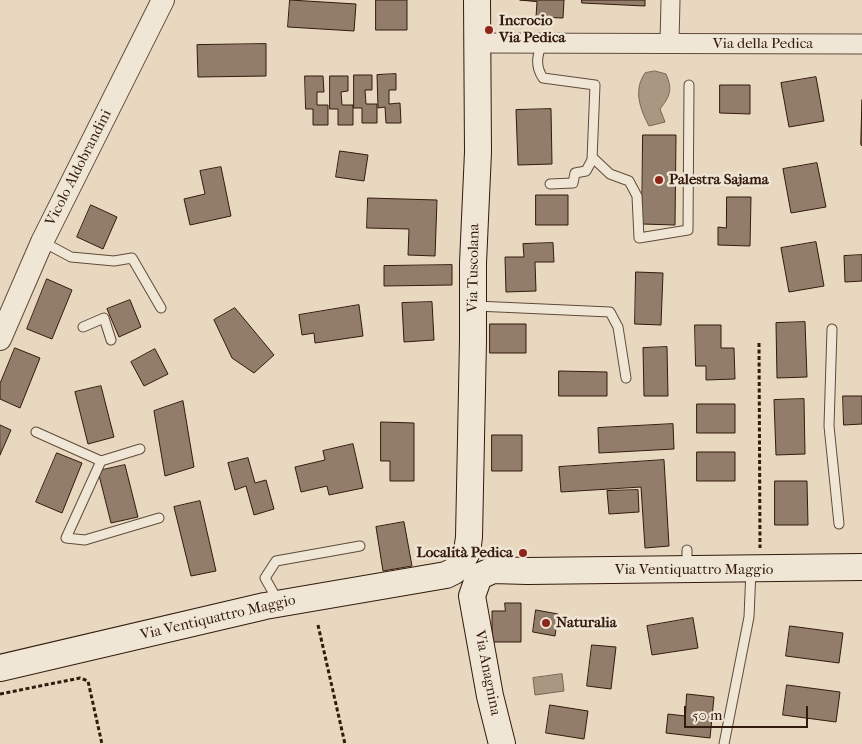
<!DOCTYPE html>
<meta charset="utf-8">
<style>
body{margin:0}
#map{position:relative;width:862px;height:744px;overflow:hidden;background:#e7d8bf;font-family:"IM FELL French Canon",serif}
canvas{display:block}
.scale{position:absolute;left:684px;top:706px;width:124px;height:22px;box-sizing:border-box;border:2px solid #341a0d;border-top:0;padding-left:6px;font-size:15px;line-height:18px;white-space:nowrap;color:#341a0d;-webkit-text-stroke:4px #efe6d5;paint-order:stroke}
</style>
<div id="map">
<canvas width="862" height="744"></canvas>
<div class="scale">50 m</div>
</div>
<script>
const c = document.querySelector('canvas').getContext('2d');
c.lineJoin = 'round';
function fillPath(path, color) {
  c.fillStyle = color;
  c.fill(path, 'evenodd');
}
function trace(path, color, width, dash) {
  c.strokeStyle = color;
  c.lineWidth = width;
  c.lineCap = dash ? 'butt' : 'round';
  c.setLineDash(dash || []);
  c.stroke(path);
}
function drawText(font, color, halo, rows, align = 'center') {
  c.font = font + ' "IM FELL French Canon",serif';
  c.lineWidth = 5;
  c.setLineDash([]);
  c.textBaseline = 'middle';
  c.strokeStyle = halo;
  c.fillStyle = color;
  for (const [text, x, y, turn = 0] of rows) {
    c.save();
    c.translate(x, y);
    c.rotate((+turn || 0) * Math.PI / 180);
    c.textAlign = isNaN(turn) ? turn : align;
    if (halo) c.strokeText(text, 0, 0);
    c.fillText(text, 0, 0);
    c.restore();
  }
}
const water = new Path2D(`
 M655 71 666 74C673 90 670 96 660 109L665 122 649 126C640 109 633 90 645 73Z
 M562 674 564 691 535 695 533 678Z`);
const building = new Path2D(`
 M290 0 356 4 354 31 288 27Z
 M376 0H407V30H376Z
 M520 0H564L563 18 536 17 537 2Z
 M582 0H645V6L582 3Z
 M266 44V76L198 77 197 45Z
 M396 74V90H389V104L400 103 401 123H386L385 107 378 108 377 75Z
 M354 75H372V90H365L366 104H377V123H362V108H354Z
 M305 76H323L324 92H317V105H328V125H313V109H306Z
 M330 76H348V91L341 92 342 105H353V125H338V109H330Z
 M816 77 824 121 789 127 781 83Z
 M720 85H750V114L720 113Z
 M862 100V146L861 145Z
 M551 109 552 164 518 165 516 110Z
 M643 135H676L675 225 642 224Z
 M340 151 368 155 364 181 336 177Z
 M817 163 826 207 791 213 783 169Z
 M221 167 231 216 190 225 184 199 205 194 200 171Z
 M536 195H568V225H536Z
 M727 197H751L750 246 718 245V227L726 228Z
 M368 198 437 200 435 256 408 255 409 229 367 228Z
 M91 205 117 217 103 249 77 237Z
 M816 242 824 286 789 292 781 248Z
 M553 243 554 262H535L536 291 506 292 505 257H524L523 244Z
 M862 255V281L845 282 844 256Z
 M452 265V285L384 286V266Z
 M636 272 663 273 661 325 635 324Z
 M47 279 72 290 52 339 27 329Z
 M130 300 141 327 119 337 107 309Z
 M432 302 434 340 404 342 402 303Z
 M359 305 363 336 315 343 314 333 302 335 299 315Z
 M235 308 274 355 254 373 232 358 214 320Z
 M805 322 807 377 777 378 776 323Z
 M490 324H526V353H490Z
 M695 325H721V348H734L735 379 706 380V366H696Z
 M667 347 668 396H644L643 348Z
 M15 348 40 358 20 408 0 399V384Z
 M155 349 168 374 144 386 131 362Z
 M559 371 607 372V396H559Z
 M101 386 114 437 88 444 75 392Z
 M843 396H862V424L844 425Z
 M804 399 805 454 776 455 774 400Z
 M183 401 194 467 165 476 154 411Z
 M697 404H735V433H697Z
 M381 422 414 423V481H390V461H381Z
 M673 424 674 449 599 453 598 428Z
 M0 425 11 430 0 455Z
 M492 435H522V471H492Z
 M353 444 363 488 329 495 327 486 301 492 295 467 325 460 323 451Z
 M697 452H735V481H697Z
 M57 453 82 463 62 513 36 502Z
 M248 458 255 483 266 480 274 509 254 515 246 486 235 490 228 463Z
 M664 460 669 546 645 548 641 487 561 492 559 467Z
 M125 465 138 517 111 523 98 471Z
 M775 481H807L808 525H775Z
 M638 490 639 512 609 514 607 491Z
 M200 501 216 571 191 576 174 507Z
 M404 522 412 566 383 571 376 527Z
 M505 603H521V642H492V611H505Z
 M536 610 558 614 555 636 533 632Z
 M693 618 698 648 652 655 647 626Z
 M790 626 843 633 839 663 786 656Z
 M592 645 616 647 611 689 587 686Z
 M787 685 840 692 836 722 783 715Z
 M687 694 714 697 710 738 666 733 668 714 685 716Z
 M550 705 588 711 584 739 546 733Z`);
const path = new Path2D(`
 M759 343 760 548
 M318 625 345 744
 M0 694 80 678 88 681 102 744`);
const service = new Path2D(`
 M542 43C537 56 535 66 543 78L595 85 592 160 586 171 575 173 573 183 550 184
 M665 43 666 0
 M674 43 675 0
 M592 157 610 174 629 181 637 196 639 238 688 230 689 85
 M43 242 71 257 114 261 132 258 161 308
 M476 306 610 312 618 327 626 378
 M83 327 104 318 111 340
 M832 329 829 426 839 524
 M36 432 101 461
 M140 449 101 461 66 538 85 540 159 518
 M687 550V566
 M278 601 265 578 276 561 360 546
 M724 744 749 617 751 570`);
const minor = new Path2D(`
 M478 43 862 44`);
const tertiary = new Path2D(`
 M0 339 42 242 163 0`);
const secondary = new Path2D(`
 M461 563 467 552 469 537 473 340V263L478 152 477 0
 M480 576 493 570 527 571 862 567
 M478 579 472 596 490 696 502 744
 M0 668 265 606 446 575 454 571 458 567`);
const markers = [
 [489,30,5,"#8f2418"],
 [659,180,5,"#8f2418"],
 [523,553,5,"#8f2418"],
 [546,623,5,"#8f2418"]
];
const poiNames = [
 ["Incrocio",499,21],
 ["Via Pedica",499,38],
 ["Palestra Sajama",669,180],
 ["Località Pedica",513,553,"right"],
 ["Naturalia",556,623]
];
const streetNames = [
 ["Via della Pedica",763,44],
 ["Vicolo Aldobrandini",79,168,-63],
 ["Via Tuscolana",474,268,-89],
 ["Via Ventiquattro Maggio",694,570],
 ["Via Ventiquattro Maggio",218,618,-13],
 ["Via Anagnina",487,673,79]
];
fillPath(water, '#aa9782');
trace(water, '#7b6553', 1);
fillPath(building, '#917d6a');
trace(building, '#341a0d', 1);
trace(service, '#614a3a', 11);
trace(minor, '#614a3a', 21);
trace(tertiary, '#614a3a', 24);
trace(secondary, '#341a0d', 28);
trace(path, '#341a0d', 3, [4, 2.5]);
trace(service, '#efe6d5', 9);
trace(minor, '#efe6d5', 19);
trace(tertiary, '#efe6d5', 22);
trace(secondary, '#efe6d5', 26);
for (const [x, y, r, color] of markers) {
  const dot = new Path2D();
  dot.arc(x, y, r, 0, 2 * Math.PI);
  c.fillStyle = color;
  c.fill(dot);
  trace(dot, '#efe6d5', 2);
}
drawText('bold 15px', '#341a0d', '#efe6d5', poiNames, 'left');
drawText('15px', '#341a0d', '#efe6d5', streetNames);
</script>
